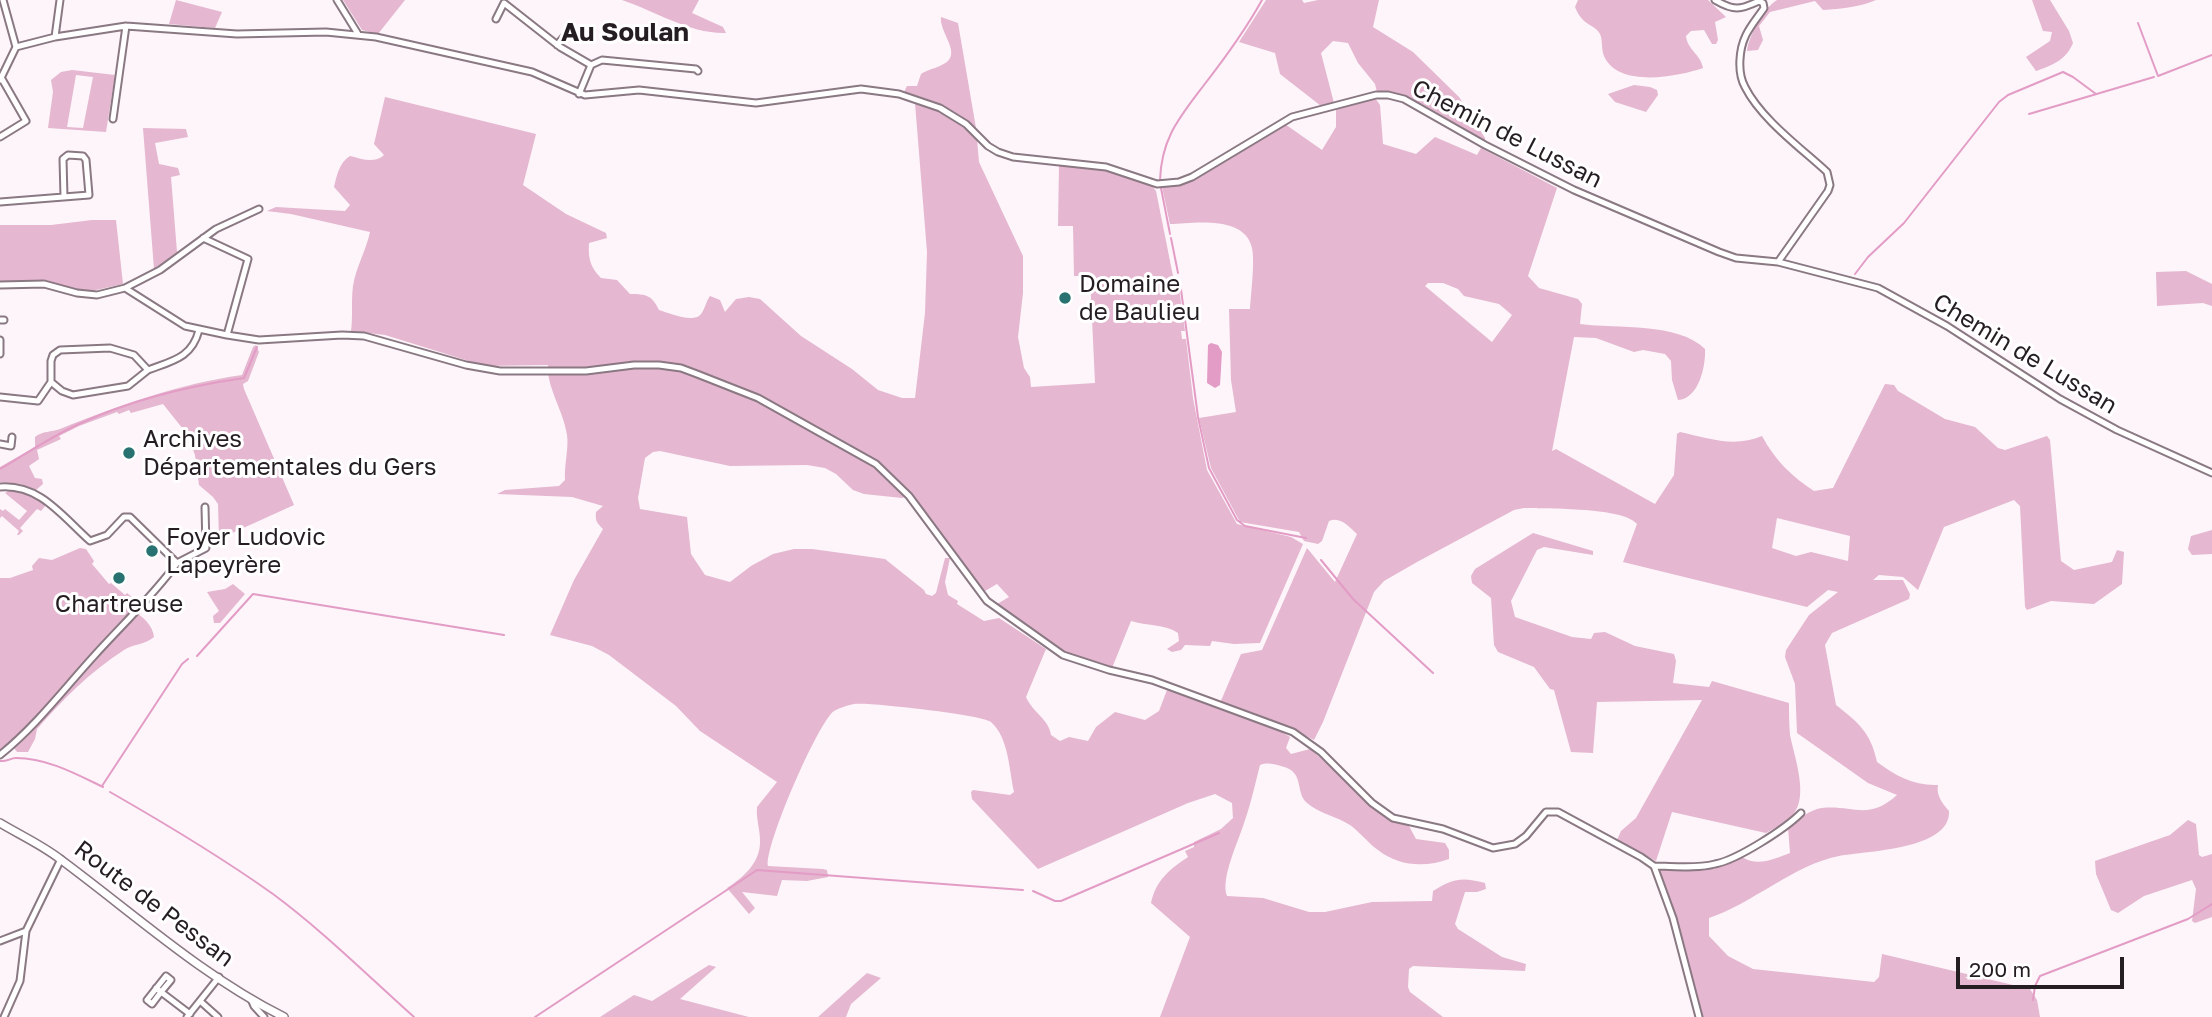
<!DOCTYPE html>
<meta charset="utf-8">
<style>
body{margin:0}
#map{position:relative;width:2212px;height:1017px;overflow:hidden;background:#fdf5fa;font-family:"Golos Text",sans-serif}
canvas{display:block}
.scale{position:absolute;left:1956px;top:957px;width:168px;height:32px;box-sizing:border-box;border:4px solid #241d21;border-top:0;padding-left:9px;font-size:21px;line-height:24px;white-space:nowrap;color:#241d21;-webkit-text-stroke:5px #fff;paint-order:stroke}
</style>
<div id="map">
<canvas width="2212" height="1017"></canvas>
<div class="scale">200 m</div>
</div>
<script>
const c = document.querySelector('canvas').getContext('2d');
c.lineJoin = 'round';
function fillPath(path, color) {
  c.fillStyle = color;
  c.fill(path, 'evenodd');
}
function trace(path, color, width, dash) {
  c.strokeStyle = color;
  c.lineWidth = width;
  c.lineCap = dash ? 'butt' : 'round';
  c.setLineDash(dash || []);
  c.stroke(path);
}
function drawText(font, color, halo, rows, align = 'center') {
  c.font = font + ' "Golos Text",sans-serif';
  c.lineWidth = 6;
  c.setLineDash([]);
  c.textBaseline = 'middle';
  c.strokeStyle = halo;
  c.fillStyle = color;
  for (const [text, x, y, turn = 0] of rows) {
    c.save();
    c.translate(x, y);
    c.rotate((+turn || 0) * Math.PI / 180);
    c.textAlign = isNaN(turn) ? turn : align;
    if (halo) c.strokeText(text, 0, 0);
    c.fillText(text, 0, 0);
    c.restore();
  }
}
const green = new Path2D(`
 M176 0 222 12 215 28 169 24Z
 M343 0H405L378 34 362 30Z
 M622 0H699L692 13 723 27 726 33C690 34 655 11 622 0Z
 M1266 0H1302L1304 3 1318 0H1379L1373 27 1413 52 1459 97 1485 138V141L1422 104 1387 91 1377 92 1375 84 1358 63 1348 43 1333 41 1321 53 1334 103 1321 106 1280 74 1275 53 1239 42Z
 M1578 0H1708L1726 17 1715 22 1718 40 1716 44H1712L1704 30 1691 31 1686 36C1687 49 1701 55 1703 68 1677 77 1618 88 1604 56 1601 49 1603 40 1600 34 1594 23 1583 27 1575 7Z
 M1777 0H1876C1859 7 1841 9 1823 10L1815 1 1770 12 1759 26 1763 40 1758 50 1747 51C1749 35 1764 8 1777 0Z
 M2032 0H2050L2069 31 2073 43C2066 60 2053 65 2036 71L2026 57 2050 41 2052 32 2043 31Z
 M941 17 958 23 976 128C954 108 932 100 904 92L907 86H917L921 74C928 69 942 67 948 61 959 50 939 31 941 17Z
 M72 70 115 75 106 132 48 128 53 92 51 80 61 72ZM76 75 93 77 83 128 67 127Z
 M1634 85 1650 87 1657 90 1658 95 1646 112 1615 102 1608 94Z
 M385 97 536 134 523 185 566 214 606 233 607 238 589 243C588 258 590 267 601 278L617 280 630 294C646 294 652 295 659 310 669 313 689 322 699 316 704 313 706 301 710 296L720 300 725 312 736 299 749 297 760 299 801 336 852 369 878 390 902 398H915L925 313 927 252 915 103 950 116 977 139 979 162 1023 256V293L1018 337 1024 368 1030 377 1031 387 1095 383 1090 276H1074L1073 226H1058L1059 165 1106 170 1152 186 1156 191 1173 276 1178 281 1185 331H1181L1182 339H1186L1193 398 1207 470 1237 524 1291 537 1303 544 1260 643 1234 644 1212 641 1210 646 1185 645 1181 650 1172 652 1167 649 1179 641 1178 633C1165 624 1146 626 1131 621L1112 668 1066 653 1006 613 997 604 1009 597 997 584 985 591 963 566 911 494 902 498 864 494 853 490 836 474 825 468 807 465 730 466 660 451 653 452 645 458 638 498 640 509 687 517 691 554 705 575 730 582 751 566 773 554 794 549H812L885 559 924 590 926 594 932 596 936 593 945 558H950L945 582 948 595 958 601 957 604 984 621 999 618 1046 649 1026 697C1033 713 1049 719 1051 735L1060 741 1069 737 1088 741 1096 727 1115 712 1145 720 1159 711 1167 690 1280 731 1290 737 1286 748 1291 754 1310 749C1344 776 1367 811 1409 826L1416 839 1445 843 1449 850V859C1425 868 1398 866 1378 850 1368 843 1360 832 1350 825 1336 816 1320 814 1307 803 1294 791 1306 772 1281 766 1273 764 1268 762 1260 765 1255 784 1251 804 1244 823 1239 840 1220 879 1227 896L1263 898 1309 912H1325L1372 902 1432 901 1433 891C1454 878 1462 877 1485 883L1486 889 1477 892H1465L1455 924 1458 929 1502 957 1526 964 1525 971 1413 966 1409 969 1408 987 1410 992 1443 1017H1160L1190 937 1151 903C1156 880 1170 869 1188 857L1185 851 1194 847V842L1221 829 1233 818 1232 803 1215 794 1188 803 1038 869 972 799 971 792 973 790 1010 795 1014 792C1009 770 1009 738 991 722 982 715 869 702 854 704 849 705 839 708 834 711 818 722 764 847 768 866L823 869 827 870 828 877 807 881 782 880 777 896 742 892 755 908 749 914 727 888C744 877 761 862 760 840 760 829 756 819 757 807L777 782 700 731 676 706 609 655 592 646 550 635 574 580 603 529C597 523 595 521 596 512L603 506 572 497 497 494 505 490 559 486 565 480C564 466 569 447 567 435 564 412 546 386 548 365L485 366 385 335 351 331C353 316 351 301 353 286 356 267 366 251 370 232L291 214 267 211 276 207 345 211 350 205 334 187C337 175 339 163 350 156 362 159 374 164 384 155L374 144Z
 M1375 98 1380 105 1383 144 1416 154 1435 137 1477 155 1481 148 1557 188 1528 276 1539 288 1578 299 1582 304 1580 324C1617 329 1678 322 1705 349 1706 365 1699 399 1678 400L1672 380 1671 361 1665 354 1643 350 1634 352 1596 338 1574 337 1552 451 1556 449 1655 504 1674 475 1677 434 1680 432C1707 438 1735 448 1762 436 1775 460 1791 476 1814 491L1833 488 1885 384 1894 385 1898 391 1945 419 1975 427 1998 448 2005 450 2047 436 2050 440 2061 561 2074 570 2112 562 2117 550 2124 552 2122 584 2094 604 2051 601 2027 610 2025 607 2020 506 2014 500 1944 527 1918 590 1903 577 1879 575 1873 580H1903L1910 594 1909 599 1832 633 1825 645 1836 705C1859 723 1871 733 1877 762 1896 776 1914 786 1938 785 1936 795 1942 803 1949 811 1951 850 1865 851 1839 856 1793 865 1752 904 1709 918V936L1728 956 1753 969 1874 982 1879 977 1882 954 2030 989 2037 1000 2040 1017H1703L1677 920 1658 875 1659 869H1714L1742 857C1758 867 1774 859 1790 853L1788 827C1797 820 1811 809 1822 808 1854 805 1868 821 1897 795L1868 783 1797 733 1795 684 1785 657 1786 650 1809 615 1838 592 1828 590 1807 607 1623 562 1637 524C1623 507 1548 509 1524 508L1514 510 1417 562 1384 581 1374 592 1323 722 1314 740C1283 724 1251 716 1220 703L1241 654 1262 650 1307 548 1335 582 1357 534C1349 527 1341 516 1329 521L1322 541 1318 544 1304 541 1299 532 1240 522 1211 468 1199 418 1236 412 1231 380 1229 309H1250C1251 293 1255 262 1252 248 1245 215 1194 223 1170 224L1162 187 1180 184 1282 122 1322 150 1336 127V110ZM1428 283H1443L1458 289 1464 296 1499 304 1512 315 1492 342 1425 286ZM1777 518 1850 536 1848 561 1811 552 1796 556 1772 548Z
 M143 128 186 129 188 137 155 143 159 164 178 168 180 175 171 177 177 252 154 269Z
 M92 220H116L123 284 87 292 45 281 0 282V225H51Z
 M2186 271 2212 284V306L2203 303 2157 306 2156 272Z
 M256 345 259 352 248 381 243 384 244 389 294 505 219 539 218 504 213 497 199 485 195 455 187 434 163 404 131 413 129 410 119 414 117 412 79 426 59 436 61 439 37 450 39 459 29 466 35 478 42 479 43 484 36 490 20 484 0 482V467L35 447V437C42 431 52 432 60 429 119 405 179 384 242 375L253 347Z
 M10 490C25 491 35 495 46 505L41 511 37 509 20 528 23 531 19 535H17L19 531 2 516 0 518V509L3 511 5 509 19 520 27 511 5 493Z
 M2212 530V554L2192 555 2188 549 2191 536Z
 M1533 533 1593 551V555L1544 547 1537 550 1511 601 1515 617 1572 637 1591 639 1594 633 1605 632 1635 646 1674 654 1676 661 1673 683 1709 687 1712 681 1789 703C1789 713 1789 724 1790 735 1794 755 1807 791 1796 810 1791 820 1775 828 1766 833L1672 812 1656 861 1617 840 1621 831 1636 818 1702 700 1597 702 1593 753 1571 752 1554 690 1550 689 1534 667 1498 652 1494 645 1491 598 1472 583 1471 576 1475 569Z
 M80 548 86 549 94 561 92 564 109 584 111 583 125 595 127 593 139 603 133 611C143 616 153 626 154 637 145 645 133 644 124 650 91 671 62 700 37 729L35 739 28 752H17L11 744 0 752V578H10L33 570 32 566 39 558 52 560Z
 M233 584 245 594 220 623H214L213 616 219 611 207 592 225 589Z
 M2188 820 2196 824 2199 855 2202 857 2212 854V917L2195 923 2192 921 2196 889 2192 880 2144 896 2118 913 2111 910 2096 874 2095 861 2170 835Z
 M709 965 716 967 680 999 749 1017H600L634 995 652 1001Z
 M867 973 881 978 851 1004 846 1017H818Z`);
const water = new Path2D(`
 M1211 343 1218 345 1222 352 1220 385 1215 388 1207 383 1208 345Z`);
const stream = new Path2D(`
 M2138 23 2158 76 2212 55
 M2029 114 2154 77
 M1160 181C1161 138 1180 117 1204 85 1225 58 1246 29 1262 0
 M1161 188 1170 234
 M1171 238 1178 273
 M1855 274 1868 257 1904 223 1999 102 2008 95 2063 72 2073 77 2096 94
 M1180 282 1198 417 1209 468 1237 520 1245 526 1306 538
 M0 469C26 454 52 436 79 424 131 400 188 386 244 378L257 347
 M1321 560 1353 599 1433 673
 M197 656 253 594 504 635
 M0 761C7 762 10 758 16 758 47 758 76 774 103 787
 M102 786 182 664 188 659
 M110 792C166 824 221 857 273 894 323 931 368 976 414 1017
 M1033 891 1055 901H1061L1219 833
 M2033 1000 2035 986 2040 976 2188 919 2212 904
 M535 1017 757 870 1023 890`);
const street = new Path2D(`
 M3 0 16 47
 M337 0 358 34
 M1715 0C1734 11 1740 10 1759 1L1763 3 1764 8C1758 17 1751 25 1746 35 1739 49 1737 73 1745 87 1761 119 1801 148 1827 172L1830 185 1828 191 1778 262
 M496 19 504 3 560 47 591 65 579 94
 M55 37 60 0
 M557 45 569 31
 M591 65 602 60 696 69 698 71
 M0 80 16 47 55 37 126 26 237 34 326 32 376 37 532 72 585 95 639 90 756 103 861 89 899 94 940 108 966 124 988 146 998 152 1013 157 1106 167 1157 184 1179 182 1192 177 1292 117 1376 95H1388L1404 99 1485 145 1574 190 1719 252 1736 258 1778 262 1878 288 1947 326 2060 399 2117 430 2212 473
 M113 119 126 26
 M0 137 26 121 2 79
 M0 202 89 195 86 160 83 156 68 155 63 159 64 197
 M203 238 248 259 227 335
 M0 285 44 284 77 293 97 295 125 288 185 326 227 335 259 340 342 335 364 336 466 365 500 371H586L634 365H659L681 368 697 374 758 398 876 464 909 496 987 601 1063 655 1109 670 1152 680 1293 732 1321 752 1372 803 1393 818 1443 829 1493 848 1515 844 1526 836 1546 812H1558L1641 857 1654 866
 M125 288 160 270 216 229 259 209
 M0 320H4
 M0 340V354
 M51 382 62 391 73 395 128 386 148 370
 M0 397 38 401 51 382V361L53 355 60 350 110 348 134 355 148 370C172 361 192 358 199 330
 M0 444 11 446 12 437
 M0 487C40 484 62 516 90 541L107 535 124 517H130L177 563 206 548 205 507
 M0 755C36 726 63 690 94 656 122 625 152 597 177 563
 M1654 866C1673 866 1696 869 1715 864 1737 860 1785 829 1801 813
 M1654 866 1673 918 1699 1017
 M0 941 26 931
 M156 988 161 992 152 1004 147 1000 166 976 171 980 161 992 190 1014
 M251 999 254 1006 264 1017
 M200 1001 218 1017
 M4 1017 20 981 26 931 61 859
 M187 1017 219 977`);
const secondary = new Path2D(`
 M0 823C20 835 42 845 60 859 133 913 202 976 284 1017`);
const markers = [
 [1065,298,7,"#287271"],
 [129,453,7,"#287271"],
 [152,551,7,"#287271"],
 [119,578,7,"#287271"]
];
const streetNames = [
 ["Chemin de Lussan",1507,134,27],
 ["Chemin de Lussan",2025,354,31],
 ["Route de Pessan",154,904,37]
];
const poiNames = [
 ["Domaine",1079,284],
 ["de Baulieu",1079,312],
 ["Archives",143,439],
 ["Départementales du Gers",143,467],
 ["Foyer Ludovic",166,537],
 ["Lapeyrère",166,565],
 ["Chartreuse",119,604,"center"]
];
const neighbourhoodNames = [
 ["Au Soulan",625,33]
];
fillPath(green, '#e5b7d0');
fillPath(water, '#e39cc5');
trace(stream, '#e39cc5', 2);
trace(street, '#8a7882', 9);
trace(secondary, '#8a7882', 10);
trace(street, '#fff', 5);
trace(secondary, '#fff', 7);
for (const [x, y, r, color] of markers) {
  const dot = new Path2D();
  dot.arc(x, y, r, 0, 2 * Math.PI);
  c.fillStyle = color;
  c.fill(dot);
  trace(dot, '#fff', 2.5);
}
drawText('24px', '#241d21', '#fff', streetNames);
drawText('24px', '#241d21', '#fff', poiNames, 'left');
drawText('bold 26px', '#241d21', '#fff', neighbourhoodNames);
</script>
